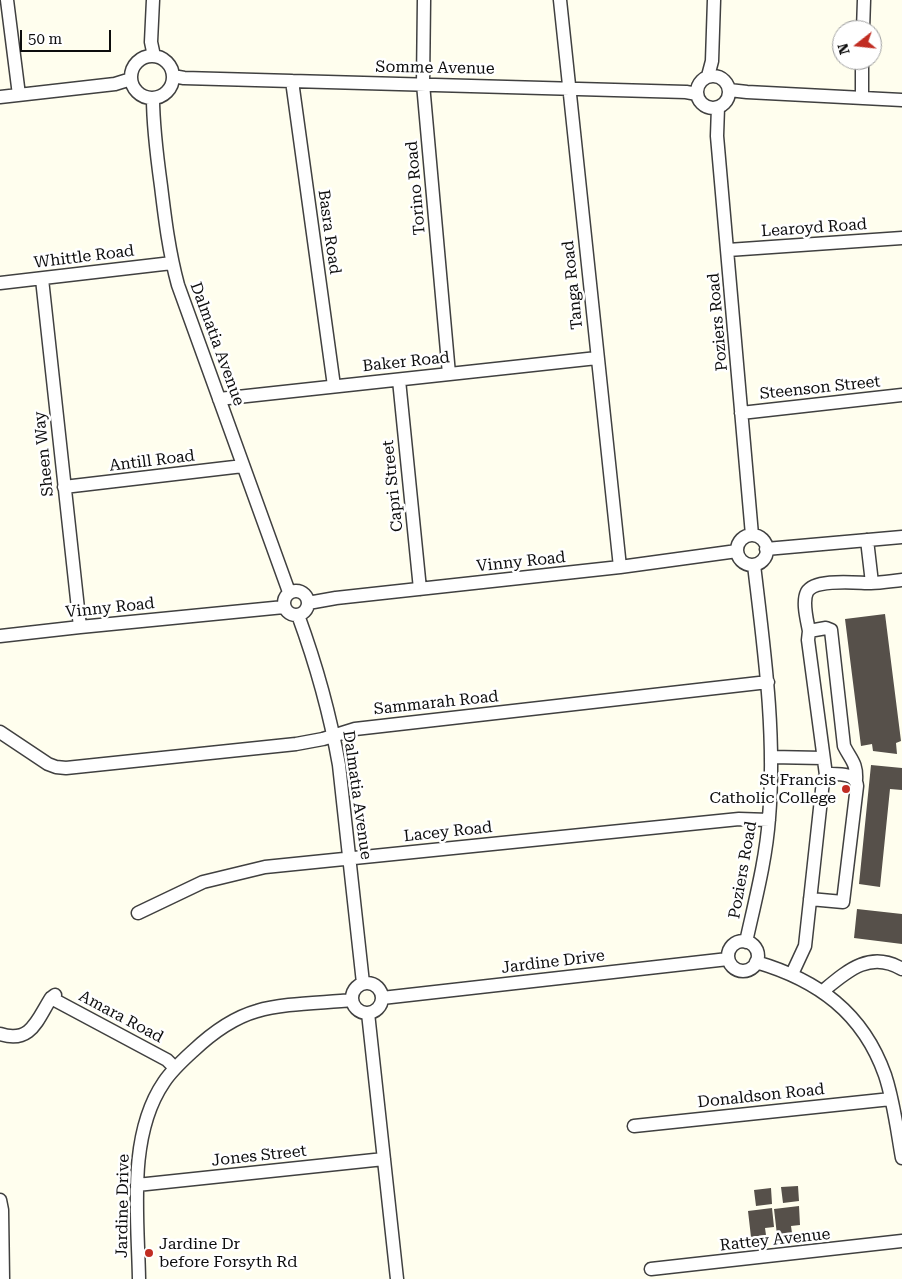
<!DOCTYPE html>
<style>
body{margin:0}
#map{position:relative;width:902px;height:1279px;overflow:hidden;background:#fffeee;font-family:"Roboto Serif",serif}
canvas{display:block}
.north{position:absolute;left:832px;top:20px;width:50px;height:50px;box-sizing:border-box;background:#fff;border:1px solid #9e9e9e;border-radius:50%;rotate:254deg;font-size:14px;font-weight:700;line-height:20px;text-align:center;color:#0d0d0d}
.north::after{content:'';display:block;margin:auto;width:18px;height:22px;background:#c12d22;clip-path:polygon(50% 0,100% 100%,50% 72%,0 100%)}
.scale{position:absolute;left:20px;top:30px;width:91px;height:22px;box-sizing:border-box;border:2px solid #0d0d0d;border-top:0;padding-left:6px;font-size:15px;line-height:18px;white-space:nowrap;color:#0d0d0d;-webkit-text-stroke:4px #fff;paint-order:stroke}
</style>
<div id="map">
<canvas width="902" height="1279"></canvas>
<div class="north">N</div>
<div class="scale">50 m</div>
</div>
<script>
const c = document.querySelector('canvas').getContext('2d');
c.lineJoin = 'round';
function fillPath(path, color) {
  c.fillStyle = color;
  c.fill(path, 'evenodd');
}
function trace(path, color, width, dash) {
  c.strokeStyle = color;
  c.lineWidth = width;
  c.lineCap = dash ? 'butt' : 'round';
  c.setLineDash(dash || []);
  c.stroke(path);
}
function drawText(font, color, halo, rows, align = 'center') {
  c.font = font + ' "Roboto Serif",serif';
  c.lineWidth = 5;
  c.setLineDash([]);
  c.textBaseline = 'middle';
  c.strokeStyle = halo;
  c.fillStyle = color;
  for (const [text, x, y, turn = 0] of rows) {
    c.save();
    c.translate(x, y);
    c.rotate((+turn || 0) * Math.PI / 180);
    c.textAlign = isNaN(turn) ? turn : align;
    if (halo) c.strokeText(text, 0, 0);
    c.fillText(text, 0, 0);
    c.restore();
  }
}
const building = new Path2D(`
 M885 614 901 741 896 743 897 754 873 751 872 744 861 746 845 619Z
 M871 765 902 768V790L890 789 880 887 859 884Z
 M857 909 902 914V944L854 938Z
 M798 1186 799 1201 783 1203 781 1187Z
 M771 1188 772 1204 756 1206 754 1190Z
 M799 1206 800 1225 791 1226 792 1233 777 1235 774 1209Z
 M772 1208 774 1227 765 1228 766 1235 751 1237 748 1211Z`);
const minor = new Path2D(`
 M7 0 19 95
 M153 0 151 42 154 56
 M424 0 423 84 449 374
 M560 0 620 567
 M863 30 864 0
 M131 77a21 21 0 1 1 42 0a21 21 0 1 1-42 0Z
 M697 92a16 16 0 1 1 32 0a16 16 0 1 1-32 0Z
 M173 76 184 78 686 92 697 94
 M708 76 712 61 714 0
 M292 81 334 386
 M729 90 747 92 902 100
 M0 97 115 84 131 79
 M862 97V60
 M153 98C153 128 157 157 161 186 165 219 169 252 178 285L289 592
 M718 107 717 136 752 535
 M728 250 902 238
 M42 279 80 627
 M0 283 172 263
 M399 380 420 589
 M219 399 597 358
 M741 413 902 395
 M64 487 243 466
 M737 550a15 15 0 1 1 30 0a15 15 0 1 1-30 0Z
 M867 540 872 583
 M766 549 902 537
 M284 603a12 12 0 1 1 24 0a12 12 0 1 1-24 0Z
 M308 603 336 598 620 567 737 551
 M298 615C316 664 330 714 339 765L363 983
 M809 631C807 620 802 602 807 592 815 578 857 583 871 583 881 583 892 581 902 580
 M0 636 80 627 284 607
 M0 732 48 764 56 767 66 768 296 744 323 739 355 729 768 682
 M771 757 823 758
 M826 775 808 640 809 631 826 628 831 630 844 746C851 760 857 763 856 780
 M138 913 203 882 265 867 739 819 769 820
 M728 956a15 15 0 1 1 30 0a15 15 0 1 1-30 0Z
 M746 942C755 901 766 860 769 818 776 733 764 649 754 565
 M756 962C818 980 863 1013 885 1075 894 1102 897 1130 902 1158
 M792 974 805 946 823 781 826 775 829 774C839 774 856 773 857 786L843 902 810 899
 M352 998a15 15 0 1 1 30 0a15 15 0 1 1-30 0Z
 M823 991C847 971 870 950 902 969
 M51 998 167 1060 175 1068
 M382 998 728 959
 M368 1013 397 1279
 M0 1034C31 1044 37 1020 51 998L55 995
 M634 1126 891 1099
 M137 1185 384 1159
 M0 1200 2 1210 3 1279
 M651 1269 902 1241
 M139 1279C138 1216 127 1136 164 1082 172 1070 182 1061 193 1051 211 1034 232 1018 257 1011 283 1003 323 1003 352 1000`);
const markers = [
 [846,789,5,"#c12d22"],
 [149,1253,5,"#c12d22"]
];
const streetNames = [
 ["Somme Avenue",435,68,1],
 ["Torino Road",416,188,-95],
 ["Learoyd Road",814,228,-4],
 ["Basra Road",329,232,82],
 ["Whittle Road",84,257,-7],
 ["Tanga Road",573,285,-96],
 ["Poziers Road",718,322,-95],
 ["Dalmatia Avenue",217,344,70],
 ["Baker Road",406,362,-6],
 ["Steenson Street",820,388,-6],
 ["Sheen Way",44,454,-96],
 ["Antill Road",152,461,-7],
 ["Capri Street",393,486,-96],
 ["Vinny Road",521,562,-6],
 ["Vinny Road",110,608,-6],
 ["Sammarah Road",436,703,-6],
 ["Dalmatia Avenue",357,795,82],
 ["Lacey Road",448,832,-6],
 ["Poziers Road",743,870,-80],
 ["Jardine Drive",553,962,-7],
 ["Amara Road",121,1017,28],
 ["Donaldson Road",761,1096,-6],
 ["Jones Street",259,1156,-6],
 ["Jardine Drive",123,1206,-89],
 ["Rattey Avenue",775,1240,-6]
];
const poiNames = [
 ["St Francis",836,780],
 ["Catholic College",836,798],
 ["Jardine Dr",159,1244,"left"],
 ["before Forsyth Rd",159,1262,"left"]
];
fillPath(building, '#56504a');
trace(minor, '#404040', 15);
trace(minor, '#fff', 12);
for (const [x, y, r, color] of markers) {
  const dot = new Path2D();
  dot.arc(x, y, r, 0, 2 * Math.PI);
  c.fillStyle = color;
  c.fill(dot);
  trace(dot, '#fff', 2);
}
drawText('16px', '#0d0d0d', '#fff', streetNames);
drawText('16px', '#0d0d0d', '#fff', poiNames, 'right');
</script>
